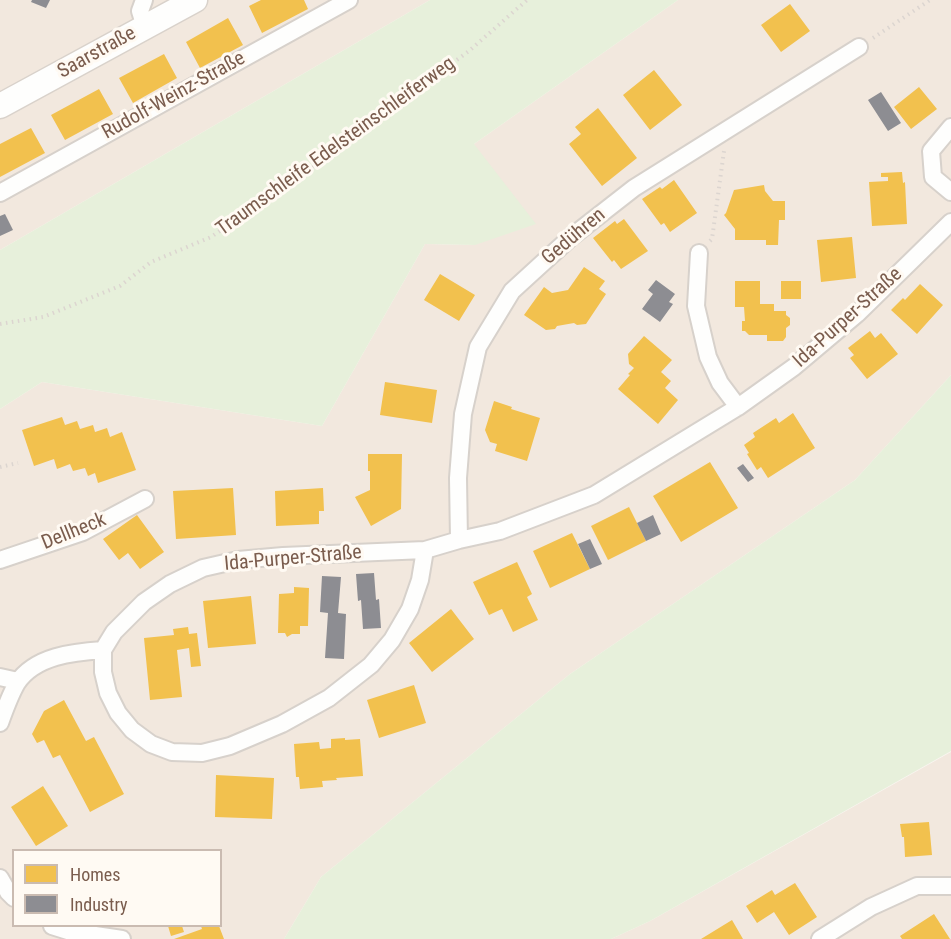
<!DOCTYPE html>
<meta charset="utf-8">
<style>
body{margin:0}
#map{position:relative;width:951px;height:939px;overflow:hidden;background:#f9f5f0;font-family:"Roboto Condensed",sans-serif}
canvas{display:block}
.legend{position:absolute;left:12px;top:849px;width:210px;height:78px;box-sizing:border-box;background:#fffaf3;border:2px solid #cabbb1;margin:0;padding:8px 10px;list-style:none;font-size:18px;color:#7a5c4d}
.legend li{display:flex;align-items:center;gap:12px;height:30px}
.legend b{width:30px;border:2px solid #cabbb1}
</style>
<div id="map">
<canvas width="951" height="939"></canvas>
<ul class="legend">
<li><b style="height:16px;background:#f2c14e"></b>Homes</li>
<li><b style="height:16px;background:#8d8d92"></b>Industry</li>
</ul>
</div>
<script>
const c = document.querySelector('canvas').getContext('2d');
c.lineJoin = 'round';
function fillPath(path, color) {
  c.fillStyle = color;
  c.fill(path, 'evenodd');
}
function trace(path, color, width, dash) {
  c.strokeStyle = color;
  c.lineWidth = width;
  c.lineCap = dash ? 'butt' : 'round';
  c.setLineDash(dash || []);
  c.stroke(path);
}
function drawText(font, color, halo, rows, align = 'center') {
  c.font = font + ' "Roboto Condensed",sans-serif';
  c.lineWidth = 6;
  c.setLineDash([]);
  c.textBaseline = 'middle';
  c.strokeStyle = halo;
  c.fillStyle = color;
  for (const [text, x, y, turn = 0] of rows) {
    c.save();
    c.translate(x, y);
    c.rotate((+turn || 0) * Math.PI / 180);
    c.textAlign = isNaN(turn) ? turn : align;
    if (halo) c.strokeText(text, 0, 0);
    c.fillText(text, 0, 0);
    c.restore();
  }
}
const residential = new Path2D(`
 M0 0H430L0 250Z
 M678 0H951V375L855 480 570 674 321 877 284 939H0V409L42 382 322 426 425 244 475 245 474 144ZM14 850H220V926H14Z
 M951 752V939H611L650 921Z`);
const green = new Path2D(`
 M430 0H678L474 144 536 224 475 245 425 244 322 426 42 382 0 409V250Z
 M951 375V751L650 921 611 939H284L321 877 570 674 855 480Z`);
const homes = new Path2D(`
 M261 0H304L308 9 262 33 249 6Z
 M790 4 810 31 781 52 761 25Z
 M228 18 243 45 200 68 186 42Z
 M164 54 177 78 133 103 119 78Z
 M654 70 682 105 650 130 623 95Z
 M919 87 937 109 911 129 894 107Z
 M99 89 113 114 65 140 51 115Z
 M598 108 637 158 602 186 569 144 581 134 575 127Z
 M31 128 45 153 0 177V144Z
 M902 172 903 183 905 182 907 224 872 226 869 182 888 181V177H881V173Z
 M674 180 697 213 670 232 664 223 661 225 642 199 660 187 662 189Z
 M764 185 765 191 773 201H785V220H779L778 245H766V240H735V229L724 215 726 213 734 190Z
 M624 219 648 251 621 269 614 260 612 262 593 238 615 221 617 224Z
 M852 237 856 278 821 282 817 240Z
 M584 267 605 281 599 289 606 294 586 324 577 325 574 323 557 326 555 329 546 330 524 315 544 287 552 293 568 290Z
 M440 274 475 295 459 321 424 300Z
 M735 281H760V304H774V311H786V315L790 318V325L786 328V337L783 341H767V335H749L745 331H742V321H745L744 307H735Z
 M781 281H801V299H781Z
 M920 284 943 305 917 334 891 310 903 298 905 300Z
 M870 331 875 338 881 333 898 354 867 379 850 358 854 355 848 348Z
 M644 336 672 360 661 372 671 381 665 388 678 400 658 424 618 389 630 375 628 374 634 368 629 364 628 354Z
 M385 382 437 390 432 423 380 415Z
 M494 401 512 407 511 409 540 418 527 461 495 451 497 444 490 442 485 430Z
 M793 413 815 448 768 478 761 467 757 470 747 454 749 453 744 445 755 437 753 433 776 418 779 423Z
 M62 417 65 425 77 421 80 429 93 425 95 432 107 428 110 437 122 432 136 470 98 483 95 473 88 476 85 468 73 471 70 464 57 469 54 459 34 466 22 430Z
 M368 454H402L401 509 371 526 355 497 370 490V471H368Z
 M710 462 738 508 681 542 653 496Z
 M233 488 236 535 176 539 173 491Z
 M323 488 324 511H319V524L276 526 275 491Z
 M629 507 646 541 608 560 591 526Z
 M137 515 164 552 140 569 128 553 119 560 103 539Z
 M572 533 590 569 550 588 533 551Z
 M517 562 532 594 527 597 538 620 513 632 502 609 489 615 473 582Z
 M294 587 309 588 308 626H300V634H292L287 637 285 633H278L279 594 294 593Z
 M251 596 256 644 208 648 203 601Z
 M451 609 474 639 432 672 409 643Z
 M188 627 189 634 197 633 201 666 191 667 189 648 177 650 182 697 150 700 144 638 174 635 173 629Z
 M414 685 426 723 379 738 367 700Z
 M64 700 86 741 94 737 124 794 90 812 60 755 53 758 44 740 37 743 32 734 44 711Z
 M345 738V740L360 739 363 776 336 778 337 780 322 781 323 787 300 789 299 777H296L294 744 319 742 320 749 331 748V739Z
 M216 775 274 778 272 819 215 817Z
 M43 786 68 826 36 846 11 807Z
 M929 822 932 855 905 857 904 837H902L900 824Z
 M795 883 817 917 789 935 774 912 757 923 746 906 772 890 775 895Z
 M934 914 950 939H902L900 936Z
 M732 920 743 939H701Z
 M168 926H182L184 932 171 936Z
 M201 926H219L224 939H174L202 929Z`);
const industry = new Path2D(`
 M32 0H50L46 8 31 2Z
 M881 92 901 123 888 131 868 100Z
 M5 214 13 230 0 236V216Z
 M656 280 675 294 669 302 673 304 660 322 642 309 653 294 648 290Z
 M743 464 754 478 748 482 737 468Z
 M653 515 661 534 646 541 637 523Z
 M590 539 602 564 590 569 578 544Z
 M374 573 376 600 379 599 381 628 363 629 361 600 358 601 356 574Z
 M322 576 341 577 338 613 346 614 344 659 325 658 328 613 320 612Z`);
const path = new Path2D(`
 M873 38 930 0
 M710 241 712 239 724 151
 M0 324 43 317 120 286 151 262 211 237 343 146 388 110 469 51 527 0
 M0 467 18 463`);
const street = new Path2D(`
 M144 0 140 11 145 27
 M951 127 931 151 933 177 951 192
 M0 193 349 0
 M699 253 696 306 708 357 720 383 738 407
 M459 540 458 478 463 414 478 347 512 291 570 238 634 188 859 47
 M425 550 420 580 410 609 392 640 371 665 329 698 282 724 230 746 202 753 172 752 151 744 132 730 118 713 108 693 103 672V650L114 632 144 602 170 584 203 568 238 560 283 556 425 550 459 540 500 531 594 495 738 407 794 367 857 314 951 222
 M0 560 83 532 145 499
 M0 677 18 681
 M0 723C5 709 10 695 17 683 35 656 73 652 103 650
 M0 878 8 892 14 898
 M52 926 68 931 122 939
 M820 939 871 907 917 886H951`);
const secondary = new Path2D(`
 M0 106 195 0`);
const streetNames = [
 ["Saarstraße",97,53,-29],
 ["Rudolf-Weinz-Straße",174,96,-29],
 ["Traumschleife Edelsteinschleiferweg",336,147,-36],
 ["Gedühren",574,237,-40],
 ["Ida-Purper-Straße",848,318,-42],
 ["Dellheck",74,532,-22],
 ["Ida-Purper-Straße",293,559,-5]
];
fillPath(residential, '#f2e8de');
fillPath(green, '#e7f0db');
fillPath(homes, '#f2c14e');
fillPath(industry, '#8d8d92');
trace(street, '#d7d1cb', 20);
trace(secondary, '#d9d2cb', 27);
trace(path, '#dcd5d0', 4, [1.5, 4.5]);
trace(street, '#fefefd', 16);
trace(secondary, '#fefefd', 24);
drawText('20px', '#7a5c4d', '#fffaf3', streetNames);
</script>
